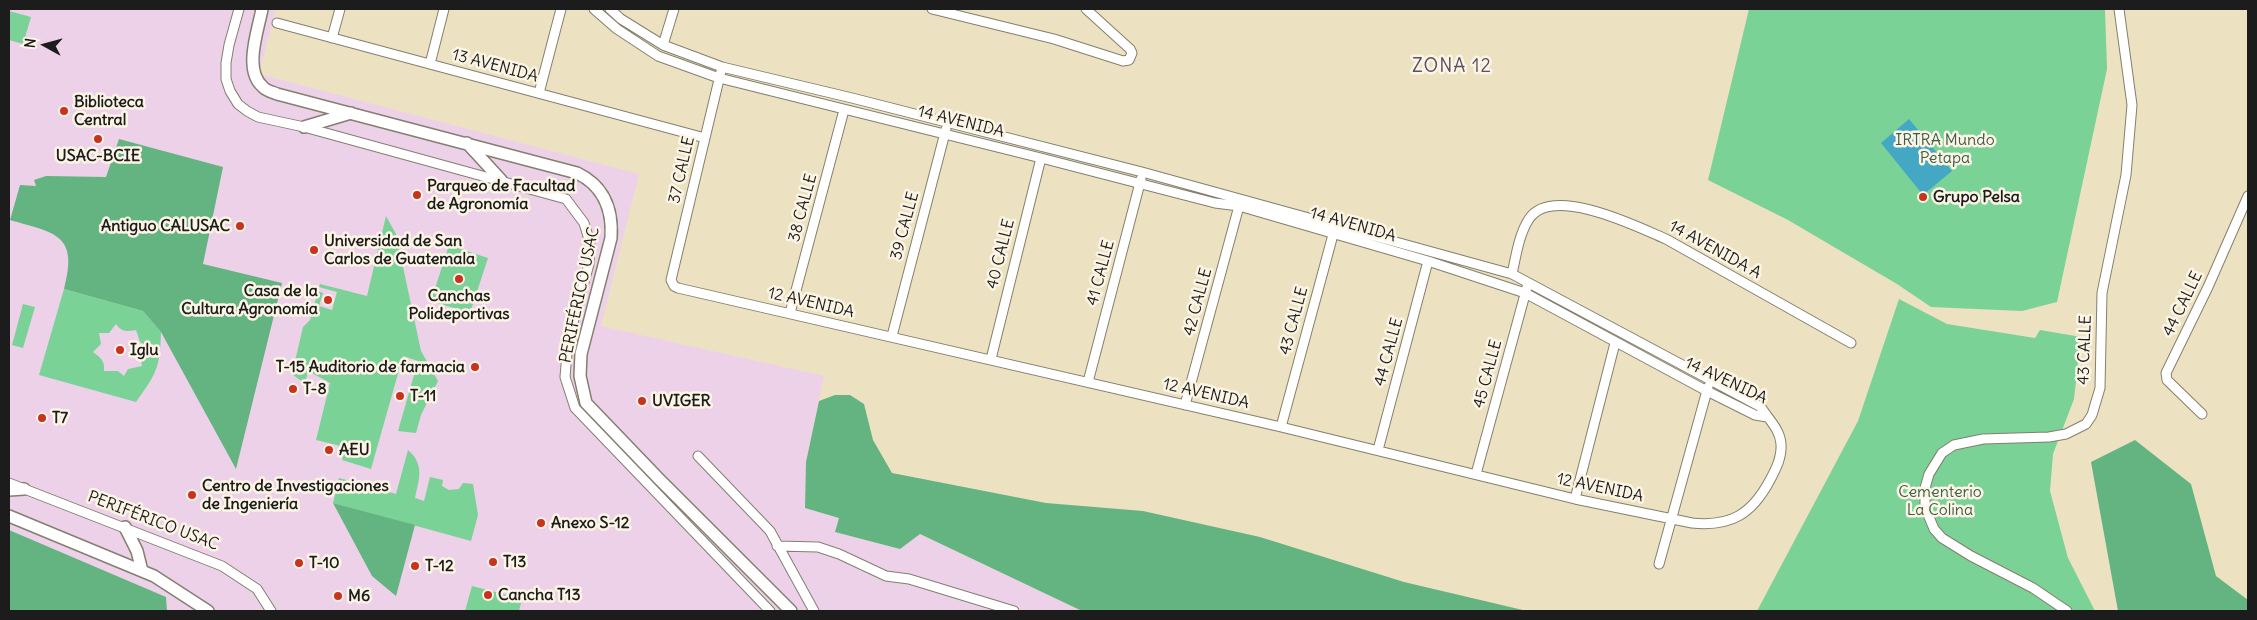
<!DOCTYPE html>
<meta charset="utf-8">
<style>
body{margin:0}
#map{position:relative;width:2257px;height:620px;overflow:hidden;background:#ece2c1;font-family:Delius,sans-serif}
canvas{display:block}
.frame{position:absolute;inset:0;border:10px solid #1c1c1c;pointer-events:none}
.north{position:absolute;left:20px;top:20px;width:50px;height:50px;-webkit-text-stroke:4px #fcf5e5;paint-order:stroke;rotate:277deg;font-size:14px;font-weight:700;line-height:20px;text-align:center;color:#1c1c1c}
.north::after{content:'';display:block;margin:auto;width:18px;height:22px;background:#1c1c1c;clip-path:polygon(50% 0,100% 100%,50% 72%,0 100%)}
</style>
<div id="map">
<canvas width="2257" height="620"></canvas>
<div class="frame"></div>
<div class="north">N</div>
</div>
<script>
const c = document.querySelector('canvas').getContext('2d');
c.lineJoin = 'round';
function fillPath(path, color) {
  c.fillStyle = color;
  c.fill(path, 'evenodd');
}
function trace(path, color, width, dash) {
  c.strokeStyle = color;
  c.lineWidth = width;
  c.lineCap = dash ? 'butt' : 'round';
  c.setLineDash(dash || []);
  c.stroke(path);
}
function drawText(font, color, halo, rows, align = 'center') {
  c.font = font + ' Delius,sans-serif';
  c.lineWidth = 5;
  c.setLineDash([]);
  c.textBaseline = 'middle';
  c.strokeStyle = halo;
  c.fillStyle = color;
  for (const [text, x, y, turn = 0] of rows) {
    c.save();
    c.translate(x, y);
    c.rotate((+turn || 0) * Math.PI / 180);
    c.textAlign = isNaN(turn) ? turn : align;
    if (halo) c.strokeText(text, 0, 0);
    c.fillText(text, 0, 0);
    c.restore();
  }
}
const built = new Path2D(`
 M9 9H276L259 74 639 174 601 326 824 376 806 462 839 518 836 532 900 549 919 534 1082 611H167L166 597 9 530Z`);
const green = new Path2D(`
 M1749 9H2105L2107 69 2057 302 2022 311 1931 307 1897 284 1788 220 1708 180Z
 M9 11 31 17 23 44 9 40Z
 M386 216 396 234 421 351 438 381 421 415 416 433 398 431 418 361 403 356 371 469 342 460 345 447 316 440 330 383 308 371 305 384 292 374 303 327 310 320 318 291 323 293 319 306 332 310 337 292 319 287 320 284 367 296Z
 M449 245 488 258 470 313 431 301Z
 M64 289 143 311 161 332C160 367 157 373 136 402L39 375ZM116 324C121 332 128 332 136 330L140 342 147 346 140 355 142 366 128 369 124 376 118 371H104C105 361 101 358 93 352L101 344 99 333H109Z
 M1899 299 1947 324 2035 338 2040 330 2081 337 2074 399 2053 454 2050 491 2068 558 2095 611H1757L1858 421Z
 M23 304 35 307 23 348 12 345Z
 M408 450C425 465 419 479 415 498L424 501 430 477 443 480 442 486 449 490 459 489 463 483 473 484 478 515 471 541 333 503 339 478 396 494Z
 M472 586 522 599 519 611H465Z`);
const forest = new Path2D(`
 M119 139 223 167 203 264 282 283 236 469 161 332 143 311 64 289C79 234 55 233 10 220L20 185 36 186 34 180 46 176 106 177Z
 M835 395H850L864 404 873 440 892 473 1046 503 1143 511 1260 537 1404 582 1527 611H1082L920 534 900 549 835 532 839 518 805 508 806 462 819 401Z
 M2135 440 2191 484 2216 576 2248 600V611H2118L2091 462Z
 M333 503 415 525 396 596 372 576Z
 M9 530 166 597 167 611H9Z`);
const water = new Path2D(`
 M1909 119 1952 171 1923 195 1881 143Z`);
const minor = new Path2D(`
 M239 9 229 45 226 63V79L230 91 238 104 247 111 258 117 304 127 566 199 584 223 590 243 589 264 568 341 565 377 575 408 770 611
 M594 9 617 29 658 56 719 78 1041 158 1215 203 1239 206 1428 261 1525 293 1707 391 1755 415 1767 417
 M610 9 621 19 663 45 722 67 852 98 1142 172 1512 274 1761 407C1768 419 1780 429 1781 444 1782 457 1776 469 1770 480 1752 514 1731 527 1692 523L1575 499 1281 427 678 288 674 286 671 280 722 67
 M932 9 1054 39 1123 61 1129 60 1132 53 1130 49 1086 9
 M277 23 705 138
 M332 38 340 9
 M663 45 674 9
 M430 64 444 9
 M539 93 561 9
 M1512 274C1516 256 1519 234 1529 219 1552 184 1638 227 1666 239L1851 343
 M790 313 844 110
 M892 336 946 129
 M991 359 1041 158
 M1088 382 1141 179
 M1185 405 1239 206
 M2202 414 2167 380 2166 373 2208 287 2248 196
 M1281 427 1334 231
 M1378 450 1428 261
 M698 456 770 531 814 611
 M1476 474 1527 287
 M9 483 222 566 257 589 271 611
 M1575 499 1615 343
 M777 546 818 547 839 554 886 576 909 579 1014 611
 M1659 564 1708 387
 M2067 611 2033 588 1971 556 1942 538 1934 529 1929 517 1925 505V488L1929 474 1942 453 1954 445 1983 439 2049 437 2066 434 2086 424 2092 415 2100 388 2102 293 2126 175 2132 105 2119 9`);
const tertiary = new Path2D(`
 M262 9C258 31 243 70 263 87 266 91 273 92 277 94L577 173C604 186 613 209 611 238L581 354 580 376 586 403 658 478 791 611
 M304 127 351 113
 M467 143 501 180
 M9 490 24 489
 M9 516 154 576 208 611
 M125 527 137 551 142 571`);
const markers = [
 [64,111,5,"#c8321e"],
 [98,139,5,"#c8321e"],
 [417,195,5,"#c8321e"],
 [1923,197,5,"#c8321e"],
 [240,226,5,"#c8321e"],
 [314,250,5,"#c8321e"],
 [459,279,5,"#c8321e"],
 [328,300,5,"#c8321e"],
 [120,350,5,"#c8321e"],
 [475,367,5,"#c8321e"],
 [293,389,5,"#c8321e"],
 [400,396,5,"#c8321e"],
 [642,401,5,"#c8321e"],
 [42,418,5,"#c8321e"],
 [329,450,5,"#c8321e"],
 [192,495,5,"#c8321e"],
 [541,523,5,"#c8321e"],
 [493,562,5,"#c8321e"],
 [299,563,5,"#c8321e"],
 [415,566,5,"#c8321e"],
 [488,595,5,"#c8321e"],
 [338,596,5,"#c8321e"]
];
const streetNames = [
 ["13 AVENIDA",495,66,15],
 ["14 AVENIDA",961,122,14],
 ["37 CALLE",682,170,-77],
 ["38 CALLE",803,208,-75],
 ["14 AVENIDA",1353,225,16],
 ["39 CALLE",905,226,-75],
 ["14 AVENIDA A",1715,250,29],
 ["40 CALLE",1001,254,-76],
 ["41 CALLE",1101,273,-75],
 ["PERIFÉRICO USAC",580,295,-78],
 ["42 CALLE",1198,302,-75],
 ["12 AVENIDA",811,303,13],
 ["44 CALLE",2183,304,-64],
 ["43 CALLE",1294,321,-75],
 ["43 CALLE",2085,350,-88],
 ["44 CALLE",1389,352,-75],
 ["45 CALLE",1488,374,-75],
 ["14 AVENIDA",1726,381,25],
 ["12 AVENIDA",1206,394,13],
 ["12 AVENIDA",1600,488,12],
 ["PERIFÉRICO USAC",153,521,21]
];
const poiNames = [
 ["Biblioteca",74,102],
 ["Central",74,120],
 ["USAC-BCIE",98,156,"center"],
 ["Parqueo de Facultad",427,186],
 ["de Agronomía",427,204],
 ["Grupo Pelsa",1933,197],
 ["Antiguo CALUSAC",230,226,"right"],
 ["Universidad de San",324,241],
 ["Carlos de Guatemala",324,259],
 ["Casa de la",318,291,"right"],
 ["Cultura Agronomía",318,309,"right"],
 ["Canchas",459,296,"center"],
 ["Polideportivas",459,314,"center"],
 ["Iglu",130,350],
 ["T-15 Auditorio de farmacia",465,367,"right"],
 ["T-8",303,389],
 ["T-11",410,396],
 ["UVIGER",652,401],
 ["T7",52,418],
 ["AEU",339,450],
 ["Centro de Investigaciones",202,486],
 ["de Ingeniería",202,504],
 ["Anexo S-12",551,523],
 ["T13",503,562],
 ["T-10",309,563],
 ["T-12",425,566],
 ["Cancha T13",498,595],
 ["M6",348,596]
];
const parkNames = [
 ["IRTRA Mundo",1945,140],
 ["Petapa",1945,158],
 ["Cementerio",1940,492],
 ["La Colina",1940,510]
];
const quarterNames = [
 ["ZONA 12",1452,67]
];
fillPath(built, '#ecd1e9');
fillPath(green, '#7ad297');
fillPath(forest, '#63b480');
fillPath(water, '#44a8c4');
trace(minor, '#847f6e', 11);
trace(tertiary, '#847f6e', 14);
trace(minor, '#fff', 9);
trace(tertiary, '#fff', 11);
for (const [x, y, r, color] of markers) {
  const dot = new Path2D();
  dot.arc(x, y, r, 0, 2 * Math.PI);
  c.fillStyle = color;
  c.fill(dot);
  trace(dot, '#fcf5e5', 2);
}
drawText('16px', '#1c1c1c', '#fcf5e5', streetNames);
drawText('bold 16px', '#1c1c1c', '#fcf5e5', poiNames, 'left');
drawText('16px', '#3d5c47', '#fcf5e5', parkNames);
c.letterSpacing = '1px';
drawText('19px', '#5a4f64', '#fcf5e5', quarterNames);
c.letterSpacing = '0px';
</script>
